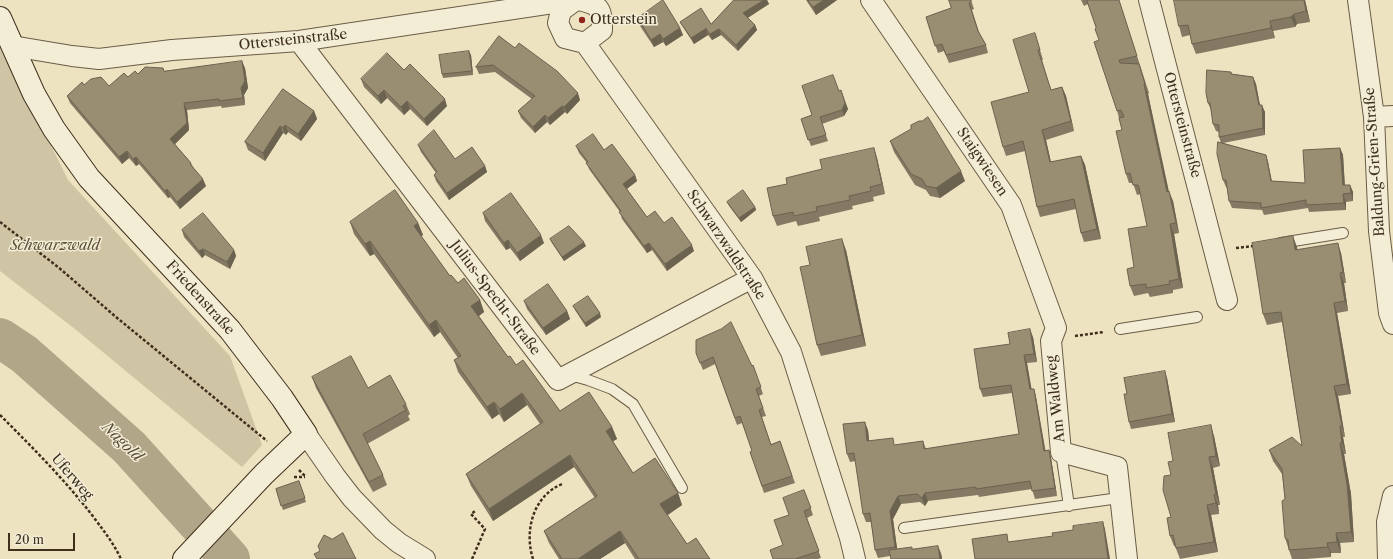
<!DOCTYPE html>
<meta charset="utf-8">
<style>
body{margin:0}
#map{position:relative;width:1393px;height:559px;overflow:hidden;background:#ede3c0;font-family:"Libre Caslon Text",serif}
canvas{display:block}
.scale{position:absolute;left:8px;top:533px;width:67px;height:18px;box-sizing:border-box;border:2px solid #3f2f1d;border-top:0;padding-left:5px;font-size:12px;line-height:14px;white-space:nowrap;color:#3f2f1d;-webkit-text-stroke:3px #f3edd6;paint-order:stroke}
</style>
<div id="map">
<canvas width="1393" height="559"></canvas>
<div class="scale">20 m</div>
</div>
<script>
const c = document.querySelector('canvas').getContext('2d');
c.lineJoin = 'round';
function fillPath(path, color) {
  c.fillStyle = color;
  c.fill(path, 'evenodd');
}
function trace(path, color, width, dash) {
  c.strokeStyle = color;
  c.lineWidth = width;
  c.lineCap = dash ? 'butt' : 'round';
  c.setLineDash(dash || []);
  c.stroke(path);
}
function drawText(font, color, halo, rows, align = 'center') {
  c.font = font + ' "Libre Caslon Text",serif';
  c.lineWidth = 3;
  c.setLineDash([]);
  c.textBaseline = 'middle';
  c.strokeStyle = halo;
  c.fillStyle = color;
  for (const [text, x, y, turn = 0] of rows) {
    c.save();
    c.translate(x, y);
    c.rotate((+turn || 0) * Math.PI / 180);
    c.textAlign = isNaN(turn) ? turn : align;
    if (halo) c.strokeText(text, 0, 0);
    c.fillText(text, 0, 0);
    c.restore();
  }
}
const green = new Path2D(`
 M0 42 68 180 230 356 262 445 242 467 75 329 0 271Z`);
const river = new Path2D(`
 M0 338 24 354 129 447 230 559`);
const path = new Path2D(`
 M0 222 58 267 116 317 267 441
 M1236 248 1254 246
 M1075 336 1104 332
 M0 415C32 447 64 479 92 515 103 530 113 542 121 559
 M299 470 306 477
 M294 477H305
 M472 559 485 529 471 514 475 511
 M533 559C524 531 533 496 562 484`);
const lane = new Path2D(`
 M1281 243 1343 233
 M1120 329 1197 317
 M570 375 588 380 612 389 633 404 682 488
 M1061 452 1069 506
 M904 528 1119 498`);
const street = new Path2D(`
 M576 0 561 11 558 23 565 38 585 43 752 278 791 352 850 538 855 559
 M579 0C600 5 602 8 602 30L585 43
 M871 0 1011 205 1056 328 1051 341 1061 452 1117 467 1127 559
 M1149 0 1227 300
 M1358 0 1374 117 1379 231 1389 313 1393 324
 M299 41 558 380 752 278
 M12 46 72 56 99 59 172 50 299 41 573 0
 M1374 117 1393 116
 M306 434 335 476 352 498 383 530 399 543 425 559
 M1388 559 1387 522 1393 496`);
const secondary = new Path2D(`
 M0 18 34 94 54 129 89 178 230 330 282 398 306 434 264 474 184 559`);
const wall = new Path2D(`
 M734 0H767L769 4 748 18 755 25 757 30 738 51 721 35 712 40 708 35 694 44 683 27 680 22 711 24Z
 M806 0H837L816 15Z
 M971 0 974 9 972 10 979 32 986 45 988 53 949 63 944 51 938 53 926 17 951 8Z
 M1081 0H1119L1149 93 1148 94 1168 191 1173 201 1179 233 1174 234 1183 288 1173 290V293L1150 297 1148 293 1134 296 1130 286 1134 267 1147 226 1141 194 1137 195 1133 183H1129L1126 174 1122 130 1096 28 1088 4 1084 6Z
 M1305 0 1310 22 1297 24 1295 27 1273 31 1275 38 1196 54 1192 44 1190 35 1182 37 1179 26Z
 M638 18 680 28 683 35 666 46 663 42 654 47 640 26Z
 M499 36 580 100 567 114 565 112 550 125 547 122 535 133 521 118 518 111 532 99 495 72 479 74 476 67Z
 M1038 43 1043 60H1042L1051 90 1062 87 1066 96 1074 131 1046 140 1051 162 1081 156 1085 165 1101 239 1084 242 1081 233 1076 209 1040 217 1037 207 1025 151 1006 156 1003 147 1029 92Z
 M471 55 473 75 443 78 442 74Z
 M245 68 248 88 244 95 245 105 222 108 221 106 187 110 189 130 175 144 191 163 193 167 206 186 180 209 170 197 168 198 139 164 136 166 129 158 122 164 70 103 67 96 84 85 109 86 138 74 164 71Z
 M404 70 447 106 427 126 410 109 404 115 387 98 381 104 364 87 361 79Z
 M1231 72 1232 74 1253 77 1256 84 1260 105 1265 112V135L1223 143 1266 155 1268 162 1272 181 1305 183 1340 148 1343 155 1345 185H1350L1353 192V201L1346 202V210L1309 212 1308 208 1264 215 1262 210 1232 208 1229 201 1227 188 1226 187 1223 180 1221 143 1219 137V132L1216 131 1213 124 1211 110 1208 103Z
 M283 89 314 111 317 119 301 141 288 132 286 135 283 133 265 161 248 150 245 142Z
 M839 91 848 109 844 116 822 124 828 141 811 146 801 119 812 115Z
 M890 141 965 181 940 198 930 196 926 190 915 185 894 152Z
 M418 145 455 159 485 166 487 172 449 200 436 181 434 175 436 173 421 152Z
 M576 146 604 150 635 175 637 181 627 189 647 217 664 223 694 251 667 271 652 250 647 253 622 219 620 212 589 169 587 163 579 153Z
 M874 148 877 158 885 194 873 197 874 201 852 206 853 209 819 217 820 221 798 226 796 221 777 226 773 216 787 184Z
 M727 202 755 207 756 210 741 222 729 206Z
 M483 213 544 243 520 261 510 248 506 250 485 221Z
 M350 222 418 223 423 235 421 236 450 276 458 283 480 300 484 312 479 316 508 357 560 411 612 427 617 439 613 441 633 473 678 493 682 505 667 515 687 544 710 559H635L625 543 600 559H559L549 543 544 531 595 498 574 467 493 521 471 486 466 474 540 424 527 405 504 422 499 414 492 419 458 372 454 360 458 358 440 332 434 337 374 254 370 256 354 234Z
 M182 230 234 250 236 256 230 269 205 255 202 258 184 237Z
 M550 239 586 246 564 261 552 243Z
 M1297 247V250L1341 253 1346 283H1344L1348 311 1337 313 1351 394 1338 396 1345 437H1343L1346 454H1344L1351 494 1354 542 1340 543 1341 553H1331V557L1306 559H1292L1285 538V499L1282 474 1273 461 1269 450 1302 446 1282 322 1267 325 1263 314Z
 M846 250 866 346 821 356 817 345 810 265Z
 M524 301 567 311 570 319 546 335 527 309Z
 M573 306 601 317 586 327 575 310Z
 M1033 337 1037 362 1027 363 1031 389H1034L1036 397 1045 451 1049 450 1051 458 1057 496 1035 499 1032 489 979 497 978 495 928 501 925 506 920 502 901 504 893 519 897 549H913L941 553 942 559H891L890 556 878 558 875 550 871 522H866L863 514 856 461 850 462 847 454 868 430 869 441 895 445 923 441 926 449 1019 434 1012 393 983 397 980 389 1010 344Z
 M696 353 752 366 753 365 763 394 759 396 766 416 762 417 771 444 780 441 795 483 764 493 750 452 752 451 742 423 737 425 715 364 703 370Z
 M312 377 368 388 406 404 410 414 408 416 410 420 367 444 383 475 387 485 373 492 316 388Z
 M1167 378 1175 422 1131 429 1129 422 1127 394Z
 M1214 436 1220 466 1213 468 1220 505H1218L1219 514 1211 515 1218 552 1180 559 1175 546H1174L1170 536 1171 517V475L1173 461Z
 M299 481 306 502 283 510 276 489Z
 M804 490 813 515 807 518 821 558 818 559H773L783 545 789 515Z`);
const shadedWall = new Path2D(`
 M764 0H767L769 4 745 19 743 13Z
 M824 0H837L816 15 813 7Z
 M1304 0H1305L1310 22 1306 11Z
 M1294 14 1297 24 1295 27 1291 17Z
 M1270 21 1273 31 1275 38 1271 28Z
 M755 25 757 30 738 51 736 45Z
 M680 28 683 35 666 46 663 39Z
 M707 28 706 29 708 35 694 44 691 38Z
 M719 29 721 35 712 40 710 34Z
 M660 34 663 42 654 47 651 40Z
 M469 51 471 55 473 75 472 71Z
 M242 61 245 68 248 88 244 95 245 105 243 98 241 88Z
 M1253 77 1256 84 1261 111 1259 105Z
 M1144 84 1148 94 1171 201 1167 192Z
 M1062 87 1066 96 1074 131 1071 121Z
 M384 90 387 98 381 104 378 96Z
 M841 90 848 109 844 116 842 110Z
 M578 93 580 100 567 114 564 107Z
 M445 99 447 106 427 126 424 119Z
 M407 101 410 109 404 115 401 107Z
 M184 103 187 110 189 130 173 146 170 139Z
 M1262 105 1265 112V135L1263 128Z
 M562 106 565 112 550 125 548 118Z
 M314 111 317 119 301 141 298 134Z
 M545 115 547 122 535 133 533 127Z
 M285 125 288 132 286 135 283 128Z
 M280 126 283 133 265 161 263 153Z
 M1042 130 1046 140 1053 172 1050 162Z
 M874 148 877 158 885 194 882 184Z
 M1340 148 1343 155 1345 192 1343 185Z
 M127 151 129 158 122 164 119 157Z
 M1266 155 1268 162 1273 189 1271 181Z
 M1081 156 1085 165 1101 239 1097 229Z
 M136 157 139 164 136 166 133 159Z
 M485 166 487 172 449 200 447 193Z
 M961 171 965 181 940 198 936 188Z
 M635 175 637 181 625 190 623 184Z
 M203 179 206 186 180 209 177 202Z
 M1350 185 1353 192V201L1351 193Z
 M167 189 170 197 168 198 165 191Z
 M1169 191 1173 201 1179 233 1176 223Z
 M1343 194 1346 202V210L1344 203Z
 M755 207 756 210 741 222 739 218Z
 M418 223 423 235 418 238 414 226Z
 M1170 224 1174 234 1183 288 1179 279Z
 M541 235 544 243 520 261 517 253Z
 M1293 236 1297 247 1299 260 1295 250Z
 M842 239 846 250 866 346 862 335Z
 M508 240 510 248 506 250 504 243Z
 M370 241 374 254 370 256 365 244Z
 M584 242 586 246 564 261 562 257Z
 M649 243 652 250 647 253 644 246Z
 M1338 243 1341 253 1346 283 1343 272Z
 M692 245 694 251 667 271 665 264Z
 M203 249 205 255 202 258 199 251Z
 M234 250 236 256 230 269 227 262Z
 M1340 273 1344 283 1348 311 1345 301Z
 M480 300 484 312 476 318 471 306Z
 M1334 303 1337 313 1351 394 1347 384Z
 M567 311 570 319 546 335 543 328Z
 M600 313 601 317 586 327 585 323Z
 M436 320 440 332 434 337 429 325Z
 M1030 329 1033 337 1037 362 1034 354Z
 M1024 355 1027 363 1033 397 1030 389Z
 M1165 371 1167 378 1175 422 1172 414Z
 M1334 386 1338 396 1345 437 1342 426Z
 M1034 389 1036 397 1047 459 1044 451Z
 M522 393 527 405 504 422 500 409Z
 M494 402 499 414 492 419 487 407Z
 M865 422 868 430 870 449 867 441Z
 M1211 425 1214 436 1220 466 1216 456Z
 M1340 426 1343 437 1346 454 1342 443Z
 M612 427 617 439 610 443 606 431Z
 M1340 443 1344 454 1351 494 1354 542 1351 532Z
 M1049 450 1051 458 1057 496 1055 488Z
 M570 455 574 467 493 521 489 509Z
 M1209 457 1213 468 1220 505 1216 494Z
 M678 493 682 505 665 517 660 504Z
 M925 493 928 501 925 506 922 498Z
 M1214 495 1218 505 1219 514 1216 503Z
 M898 496 901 504 893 519 898 555 895 547 890 511Z
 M1207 505 1211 515 1218 552 1214 542Z
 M1103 522 1105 529 1110 559H1108Z
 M620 531 625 543 600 559H578Z
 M1336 533 1340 543 1341 553 1337 542Z
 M1327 543 1331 553V557L1328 547Z
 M938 546 941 553 942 559H940Z`);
const building = new Path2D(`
 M663 0 680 28 663 39 660 34 651 40 638 18Z
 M734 0H764L743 13 755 25 736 45 719 29 710 34 706 29 707 28 691 38 680 22 701 8 711 24Z
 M808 0H824L813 7Z
 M949 0H971V2L969 3 978 31 986 45 946 55 942 44 935 46 926 17 951 8Z
 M1087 0H1119L1137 56 1119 60 1120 63 1139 64 1145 84H1144L1167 192 1169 191 1176 223 1170 224 1179 279 1169 281 1170 284 1146 288V284L1130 286 1127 269 1134 267 1128 229 1147 226 1139 188 1138 185H1133L1130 173 1126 174 1116 131 1122 130 1119 118 1124 117 1121 110 1117 111 1094 42 1099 40 1095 29 1096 28Z
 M1174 0H1304L1306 11 1294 14 1291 17 1270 21 1271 28 1192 44 1188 25 1179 26Z
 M1035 33 1040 50H1038L1051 90 1062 87 1071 121 1042 130 1050 162 1081 156 1097 229 1081 233 1074 199 1037 207 1023 141 1003 147 991 102 1029 92 1013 40Z
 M499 36 515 48 519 43 557 71 578 93 564 107 562 106 548 118 545 115 533 127 518 111 535 96 493 65 476 67Z
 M469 51 472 71 442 74 439 55Z
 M387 53 404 70 410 64 445 99 424 119 407 101 401 107 384 90 378 96 361 79Z
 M242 61 245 81 241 88 243 98 219 101V99L184 103 187 123 170 139 191 163 190 164 203 179 177 202 167 189 165 191 136 157 133 159 127 151 119 157 67 96 82 82 84 85 91 79 101 77 109 86 124 73 128 77 135 71 138 74 145 67 163 68 164 71Z
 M1207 70 1231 72V74L1253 77 1259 105H1262L1263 128 1219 137V125L1213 124 1210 103H1208L1206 93Z
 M833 75 839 91 841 90 845 103 842 110 820 117 826 135 808 140 801 119 812 115 802 86Z
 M283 89 314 111 298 134 285 125 283 128 280 126 263 153 245 142Z
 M928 117 961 171 936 188 926 186 922 179 911 174 890 141 911 129V125L919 121H922Z
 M434 130 455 159 472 147 485 166 447 193 434 175 437 172 418 145Z
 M593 134 604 150 612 144 635 175 623 184 647 217 655 211 664 223 672 217 692 245 665 264 649 243 644 246 619 212 621 211 586 163 588 162 576 146Z
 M1218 142 1266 155 1271 181 1305 183 1303 150 1340 148 1343 185H1350L1351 193 1343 194 1344 203 1306 205V200L1261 208V203L1229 201 1226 180H1223L1217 154Z
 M874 148 882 184 870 187 871 191 849 196 850 200 816 207 817 211 794 216 793 212 773 216 767 188 787 184 786 178 822 169 820 160Z
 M395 190 418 223 414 226 450 276 451 275 458 283 464 278 480 300 471 306 508 357 510 356 516 365 523 360 560 411 589 392 612 427 606 431 633 473 655 458 678 493 660 504 687 544 696 538 710 559H639L620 531 578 559H562L544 531 597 496 570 455 489 509 466 474 543 422 522 393 500 409 494 402 487 407 454 360 461 356 436 320 429 325 370 241 365 244 350 222Z
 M743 190 755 207 739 218 727 202Z
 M511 193 541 235 517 253 508 240 504 243 483 213Z
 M203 213 234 250 227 262 203 249 199 251 182 230Z
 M569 226 584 242 562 257 550 239Z
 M1293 236 1295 250 1338 243 1343 272 1340 273 1345 301 1334 303 1347 384 1334 386 1342 426H1340L1342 443H1340L1347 484 1351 532 1336 533 1337 542 1327 543 1328 547 1289 550 1288 540 1285 538 1282 501 1285 499 1282 469 1269 450 1292 437 1302 446 1281 312 1263 314 1252 243Z
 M842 239 862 335 817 345 800 267 810 265 806 247Z
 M548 284 567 311 543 328 524 301Z
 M588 296 600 313 585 323 573 306Z
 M731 322 752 366 753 365 761 387 756 389 763 408 759 410 771 445 780 441 792 476 762 486 750 452 752 451 740 416 735 418 713 357 700 363 696 353V340L721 329Z
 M1030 329 1034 354 1024 355 1030 389H1034L1044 451 1049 450 1055 488 1032 491 1030 481 976 489V487L925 493 922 498 917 494 898 496 890 511 895 547 875 550 870 513 863 514 854 453 847 454 843 424 865 422 867 441 893 438 894 445 923 441 924 449 1019 434 1011 385 980 389 974 349 1010 344 1008 333Z
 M351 356 368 388 390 375 406 404 403 406 406 410 363 434 383 475 369 482 312 377Z
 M1165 371 1172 414 1129 422 1124 394H1127L1124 378Z
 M1211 425 1216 456 1209 457 1216 494 1214 495 1216 503 1207 505 1214 542 1176 548 1173 535 1170 536 1167 518 1171 517 1163 490 1164 476 1171 475 1168 462 1173 461 1168 433Z
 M299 481 305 498 281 506 276 489Z
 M804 490 811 508 804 511 819 551 795 559H773L770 550 783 545 774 520 789 515 783 498Z
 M1103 522 1108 559H975L972 539 1007 534 1008 542 1053 536 1052 533 1073 530V526Z
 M343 533 356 559H317L314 554 320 551 318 546 324 535 332 539Z
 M938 546 940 559H891L889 550 912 547V549Z`);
const markers = [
 [582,20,4,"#8f2418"]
];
const poiNames = [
 ["Otterstein",590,20]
];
const streetNames = [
 ["Ottersteinstraße",293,40,-6],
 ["Ottersteinstraße",1182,125,75],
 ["Staigwiesen",982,162,56],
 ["Baldung-Grien-Straße",1375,162,-94],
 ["Schwarzwaldstraße",726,245,56],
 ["Friedenstraße",200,298,48],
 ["Julius-Specht-Straße",495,298,53],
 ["Am Waldweg",1056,399,-96],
 ["Uferweg",72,477,49]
];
const parkNames = [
 ["Schwarzwald",55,246]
];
const waterNames = [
 ["Nagold",122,442,44]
];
fillPath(green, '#cfc4a4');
trace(river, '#b2a689', 40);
trace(lane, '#6a5c46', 12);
trace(street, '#6a5c46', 22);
trace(secondary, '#3f2f1d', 24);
trace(path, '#3f2f1d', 2.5, [3, 2]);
trace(lane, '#f3edd6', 10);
trace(street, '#f3edd6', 20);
trace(secondary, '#f3edd6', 22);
fillPath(wall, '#847962');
fillPath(shadedWall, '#6b6350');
fillPath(building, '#998d72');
trace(building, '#6b6350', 1);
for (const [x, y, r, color] of markers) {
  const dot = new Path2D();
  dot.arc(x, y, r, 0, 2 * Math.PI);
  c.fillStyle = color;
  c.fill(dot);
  trace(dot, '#f3edd6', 1.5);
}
drawText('14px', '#3f2f1d', '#f3edd6', poiNames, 'left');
drawText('14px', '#3f2f1d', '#f3edd6', streetNames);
drawText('italic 14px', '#5c4d38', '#f3edd6', parkNames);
drawText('italic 15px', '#5c4d38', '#f3edd6', waterNames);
</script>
